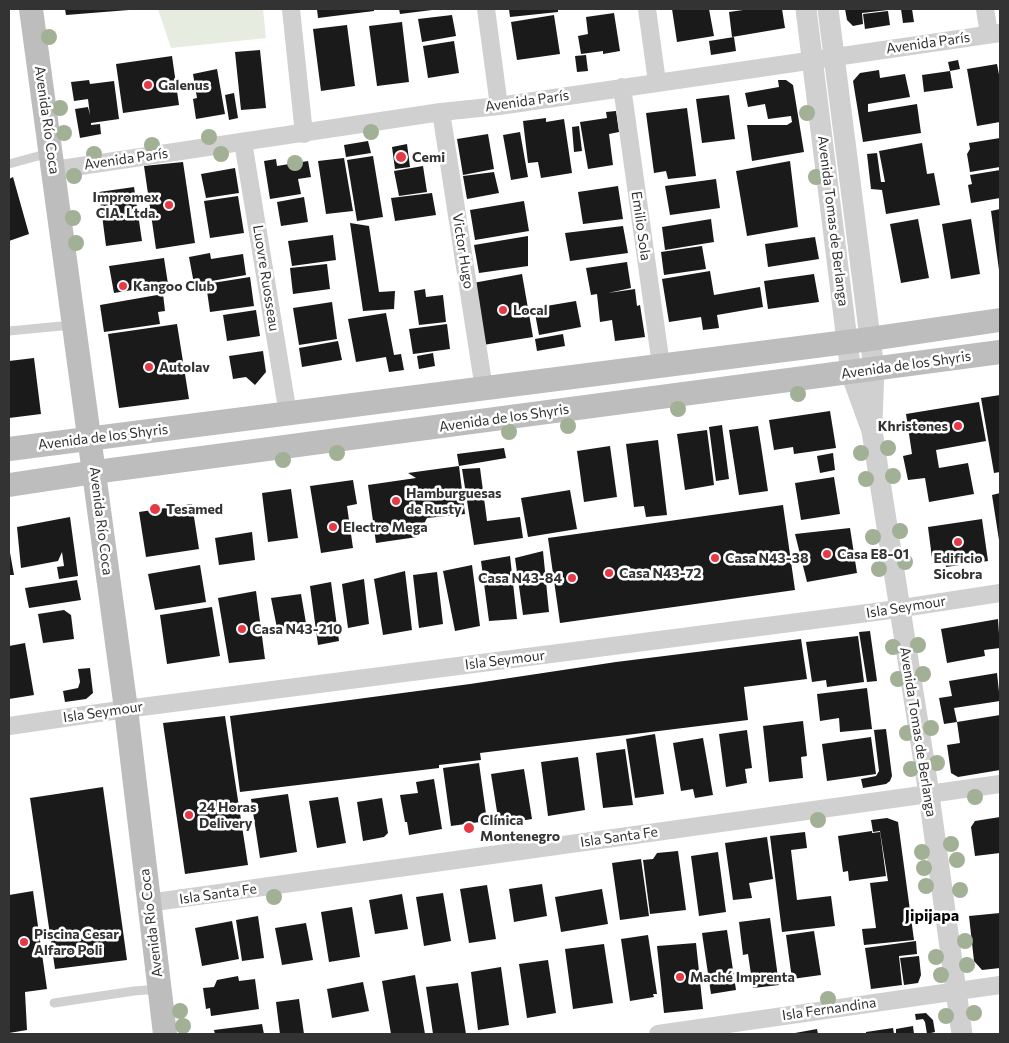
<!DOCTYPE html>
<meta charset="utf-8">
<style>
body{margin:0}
#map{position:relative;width:1009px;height:1043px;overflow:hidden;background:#fff;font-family:Commissioner,sans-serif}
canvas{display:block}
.frame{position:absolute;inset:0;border:10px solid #333;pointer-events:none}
</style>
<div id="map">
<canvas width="1009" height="1043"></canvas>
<div class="frame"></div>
</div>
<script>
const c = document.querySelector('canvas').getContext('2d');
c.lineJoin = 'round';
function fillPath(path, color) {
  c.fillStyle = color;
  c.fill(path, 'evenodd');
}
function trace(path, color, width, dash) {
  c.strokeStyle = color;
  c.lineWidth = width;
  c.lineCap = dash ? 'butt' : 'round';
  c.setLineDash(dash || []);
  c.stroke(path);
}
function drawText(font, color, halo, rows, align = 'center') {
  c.font = font + ' Commissioner,sans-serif';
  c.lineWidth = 5;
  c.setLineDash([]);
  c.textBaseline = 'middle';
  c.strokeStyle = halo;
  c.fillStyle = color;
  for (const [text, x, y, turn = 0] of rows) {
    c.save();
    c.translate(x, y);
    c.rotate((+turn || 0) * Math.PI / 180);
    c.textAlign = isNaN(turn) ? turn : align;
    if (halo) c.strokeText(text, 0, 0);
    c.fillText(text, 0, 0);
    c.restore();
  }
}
const green = new Path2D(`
 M158 9H263L266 38 171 48Z`);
const building = new Path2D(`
 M65 9H129V10L66 15Z
 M317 9H374V11L318 18Z
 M399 9H432V10L400 14Z
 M509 9H558V12L510 17Z
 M672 9H709L714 36 677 42Z
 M750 9H782L785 28 732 37 729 12Z
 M845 9H888V10L862 13 863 24 853 26 847 20Z
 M901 9H912L914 22 903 23Z
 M888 11 890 25 865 29 863 14Z
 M614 13 620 51 603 54V51L581 54 578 36 588 34 586 17Z
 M452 15 456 36 422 42 418 19Z
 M554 15 560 54 517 60 511 22Z
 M402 22 409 82 377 86 369 26Z
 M347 25 355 86 321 91 313 29Z
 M734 37 736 51 711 55 709 41Z
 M454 41 459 73 428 78 423 46Z
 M260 50 266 108 241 110 235 52Z
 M586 55 588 71 577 72 575 56Z
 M172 56 179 105 123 113 116 64Z
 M958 60 960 69 950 71 948 62Z
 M997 64 1000 80V122L977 126 967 69Z
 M217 69 225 114 196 119 193 99 197 98 193 74Z
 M879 70 880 78 905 74 910 97 868 104V112L917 104 921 133 863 142 853 81 860 73Z
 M950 71 953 88 924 92 922 75Z
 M89 80 90 84 114 81 119 119 91 123V125L100 124 101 134 80 138 75 109 88 107 90 115 88 99 74 101 71 82Z
 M778 80H786L793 85 804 152 752 161 747 125H787L792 122 791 116 768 119 765 104 748 107 745 93 779 87Z
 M234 93 238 118 229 120 225 95Z
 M729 95 735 139 702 143 696 99Z
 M687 108 696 176 668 179 666 171 654 173 646 113Z
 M616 111 619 132 609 134 613 165 588 169 580 122 607 118 606 112Z
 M546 118V122L564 119 572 173 541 178 538 162 528 163 523 121Z
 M579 126 582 151 574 152 572 127Z
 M520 132 528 177 511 180 503 135Z
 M488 134 494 169 463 175 457 139Z
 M1000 138V167L970 172 967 154 970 149 969 143Z
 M368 141 371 153 346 157 344 145Z
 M922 143 927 174 934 173 940 205 886 214 882 190 871 189 867 154 877 153 881 182H885L879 151Z
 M407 144 410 167 395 169 392 147Z
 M373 156 383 217 357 221 347 160Z
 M344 158 353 211 326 214 318 161Z
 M276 159 277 166 308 161 311 177 298 179 301 194 270 199 264 161Z
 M790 161 798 227 747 236 736 171Z
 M183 162 195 243 156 249 144 166Z
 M423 166 427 192 399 196 394 171Z
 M235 168 239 193 206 198 201 174Z
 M1000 170V198L971 203 968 185 972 184 970 175Z
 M494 172 499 193 467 199 463 176Z
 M13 177 29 234 9 241V179Z
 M716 179 720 208 670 215 665 186Z
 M618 186 623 219 583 224 578 192Z
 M134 187 142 241 106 246 99 192Z
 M432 193 436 215 395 221 391 198Z
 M238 196 244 233 210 238 204 201Z
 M304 197 308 222 281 226 277 202Z
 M524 201 529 231 475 240 470 210Z
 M1000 209V270H999L991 211Z
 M711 219 714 242 665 250 662 227Z
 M918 219 929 278 901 283 890 224Z
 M971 219 980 274 951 279 942 224Z
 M350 223 369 226 379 292 395 291 394 309 363 311Z
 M623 226 628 253 570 261 565 233Z
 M333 235 336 260 292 266 288 241Z
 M528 236V266L479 273 474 245Z
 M815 237 819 259 768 267 765 244Z
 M702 246 706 269 664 275 661 252Z
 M210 253 211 259 243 254 246 275 194 284 189 257Z
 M164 258 168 284 114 293 109 266Z
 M627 262 631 288 608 293 635 289 637 306 640 305 645 337 615 341 612 320 600 322 597 294 591 295 586 268Z
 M327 264 330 289 293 294 290 268Z
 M710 271 714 295 760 287 763 307 717 315 719 328 703 330 701 317 669 322 662 279Z
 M522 274 533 337 483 345 473 283Z
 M814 274 819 302 768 309 764 281Z
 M250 277 254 306 210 312 206 284Z
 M425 289 426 297 443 295 446 322 419 325 414 291Z
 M163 294 165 311 158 312 160 324 104 332 100 305Z
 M576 301 581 327 539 335 534 308Z
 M332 302 337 339 299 345 293 308Z
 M256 310 260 336 227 341 223 315Z
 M386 313 394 355 401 354 404 370 389 372 386 357 356 362 348 319Z
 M177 324 189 399 119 408 108 334Z
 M447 324 450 349 413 354 409 329Z
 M563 334 565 346 537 351 535 339Z
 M338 341 342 360 302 367 299 348Z
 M263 351 266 372 255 385 246 377 233 379 229 356Z
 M433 353 435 366 419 369 417 356Z
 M34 358 41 414 9 418V361Z
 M1000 395V472L994 473 981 398Z
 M979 402 986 441 936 450 939 468 968 463 974 494 929 502 925 478 908 480 903 456 912 454 906 414Z
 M830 411 836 448 794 454 793 447 774 450 769 420Z
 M722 425 729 479 716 481 709 427Z
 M758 426 768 491 739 495 729 430Z
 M707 430 714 485 685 490 677 434Z
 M658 440 667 515 646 517 644 506 634 507 626 444Z
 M610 446 617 497 584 502 577 451Z
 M504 448 506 458 459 466 457 454Z
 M833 453 835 470 820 473 817 456Z
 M459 466 465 514 427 518 417 537 376 543 368 485 416 478 408 473Z
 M480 468 487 521 520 517 523 538 474 545 462 469Z
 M834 477 840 514 801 520 795 483Z
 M353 480 357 504 347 506 353 548 321 553 310 486Z
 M291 489 298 538 268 542 262 493Z
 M570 490 577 529 528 537 521 498Z
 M1000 493V540H999L992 495Z
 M192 504 199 549 146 557 139 512Z
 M783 505 795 590 560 623 548 538Z
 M70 517 78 576 59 579 57 567 64 566 62 552 58 561 21 568 17 527Z
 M982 519 988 561 946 567 944 557 932 558 928 527Z
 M850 528 857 573 807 582 795 534Z
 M252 532 255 560 219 565 215 538Z
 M9 547 14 575H9Z
 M543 551 549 612 523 615 515 558Z
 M510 556 517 619 489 621 481 561Z
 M200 565 206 602 155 610 148 574Z
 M472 565 480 626 455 631 443 571Z
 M405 571 412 630 383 635 374 579Z
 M437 572 443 624 419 628 413 575Z
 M364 579 369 624 348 628 342 584Z
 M77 580 81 600 29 608 25 588Z
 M331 582 339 641 318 645 310 586Z
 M256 591 265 659 229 663 218 598Z
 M301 594 307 629 278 633 271 598Z
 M212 607 220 656 167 664 160 615Z
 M64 610 71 615 74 639 43 643 38 614Z
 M998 619 1000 648 984 650 985 656 947 663 941 629Z
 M870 631 877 681 867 682 859 632Z
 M858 636 864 682 827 687 826 680 812 682 806 642Z
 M801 639 807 679 744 687 748 720 480 753 481 760 439 765V768L240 792 230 716 470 684 616 662Z
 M25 643 34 695 9 699V646Z
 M90 668 93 693 86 699 65 702 63 691 78 688 80 682 78 669Z
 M997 673 1000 701 954 708 957 722 944 724 939 698 952 696 949 681Z
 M867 688 872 729 840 732 839 718 820 721 817 694Z
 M1000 715V770L958 777 951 773 947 745 960 743 957 722Z
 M225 716 248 865 185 874 163 723Z
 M803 721 807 756 801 757 803 778 769 782 763 726Z
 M886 729 892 776 890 781 886 784 863 788 861 779 876 776 879 771 874 730Z
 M747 730 752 768 745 769 747 783 726 787 719 734Z
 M655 734 664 794 635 798 626 739Z
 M871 737 876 774 827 781 822 744Z
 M703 738 713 795 695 798 693 789 681 791 673 743Z
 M625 749 633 805 603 808 596 753Z
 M578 757 585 810 548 816 541 762Z
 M479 763 487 821 451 826 443 768Z
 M524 769 532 819 507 823 506 817 498 818 491 774Z
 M434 779 442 829 409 835 407 822H405L400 795 418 793 416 782Z
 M103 787 127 960 55 969 30 798Z
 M288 794 297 852 260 858 251 799Z
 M338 797 346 843 317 848 309 801Z
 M382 798 388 833 384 837 363 841 357 802Z
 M1000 817V853L975 856 971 827 975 821Z
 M887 818 898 822 914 940 864 945 862 929 876 928 870 883 888 881 880 831 873 832 871 820Z
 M872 831V833L880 832 886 876 849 881 848 871 843 872 838 836Z
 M805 832 807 848 791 850 797 900 831 896 835 926 782 932 770 836Z
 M767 837 773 879 749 883 752 898 733 900 725 843Z
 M678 851 686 910 650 914 643 860 653 859 657 853Z
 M718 852 726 912 699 916 691 856Z
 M641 859 649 916 620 920 612 863Z
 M542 884 547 916 514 922 509 889Z
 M487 885 496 939 469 943 460 889Z
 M602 889 608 924 561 932 555 897Z
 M33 891 47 989 25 992 27 1030 9 1033V895Z
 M443 893 451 941 424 946 416 897Z
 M402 894 408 929 375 934 369 900Z
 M352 907 360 957 329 962 321 912Z
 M1000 913V968L982 970 974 961 969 916Z
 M258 916 264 958 242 961 236 920Z
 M770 918 779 985 753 988 748 954 743 955 739 922Z
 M232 921 239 959 202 966 195 928Z
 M306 923 313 960 282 965 275 928Z
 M727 930 736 990 711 994 702 933Z
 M814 931 821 975 792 979 786 935Z
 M648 935 657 994H653L654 997 630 1001 621 939Z
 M916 941 917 954 899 956 902 985 871 989 865 948Z
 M696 943 703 1009 664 1013 657 946Z
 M604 944 613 1003 573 1009 565 949Z
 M919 956 921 975 918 983 904 985 900 958Z
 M548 960 556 1013 527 1018 519 964Z
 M501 967 509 1025 478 1030 471 972Z
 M415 975 425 1034H391L382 981Z
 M238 976 239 981 255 979 259 1009 211 1016 210 1008 206 1009 203 988 214 987 217 980Z
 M363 982 369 1011 332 1018 327 989Z
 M458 983 466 1034H433L426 987Z
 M299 999 304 1034H280L276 1002Z
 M926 1013 933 1020 935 1032 927 1034 925 1022 923 1019 916 1020 915 1014Z
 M262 1024 264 1034H215L214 1030Z
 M913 1026 914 1034H896V1029Z
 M893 1028 894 1034H866V1032Z
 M817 1029 818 1034H795V1033Z`);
const service = new Path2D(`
 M9 164 49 153
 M9 331 72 325
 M54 1003 134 991 159 989`);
const minor = new Path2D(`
 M291 9 304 134
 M486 9 499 106
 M647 9 657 82
 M985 9 989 34
 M622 87 661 365
 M441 112 484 389
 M243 142 288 414
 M54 170 441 112 499 106 1000 33
 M9 726 126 709 883 611 1000 593
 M148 903 1000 784
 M658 1034 1000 985`);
const tertiary = new Path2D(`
 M806 9 851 373 872 431 927 781 962 1034
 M828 9 874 369 872 420`);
const secondary = new Path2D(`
 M31 9 126 709 165 1034
 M9 449 870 339 1000 320
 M9 485 95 472 1000 352`);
const trees = [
 [49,37],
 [60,108],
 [807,113],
 [371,132],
 [64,133],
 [209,137],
 [152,145],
 [94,154],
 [221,154],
 [295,163],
 [74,176],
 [816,177],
 [73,218],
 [76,243],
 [798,394],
 [678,409],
 [568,426],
 [509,432],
 [888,448],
 [337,453],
 [861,453],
 [283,460],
 [893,476],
 [866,479],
 [900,531],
 [873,537],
 [905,562],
 [879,569],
 [918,645],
 [893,647],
 [923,674],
 [898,679],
 [931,728],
 [907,733],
 [937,763],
 [911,769],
 [975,797],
 [818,820],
 [951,844],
 [922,852],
 [957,860],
 [924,868],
 [926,886],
 [960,890],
 [274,897],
 [965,941],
 [936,957],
 [967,965],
 [941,975],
 [828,999],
 [180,1011],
 [974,1013],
 [946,1016],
 [183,1026]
];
const markers = [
 [148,85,5,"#e63946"],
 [401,157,6,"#e63946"],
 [169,205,5,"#e63946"],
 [123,286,5,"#e63946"],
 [503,310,5,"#e63946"],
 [149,367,5,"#e63946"],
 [958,426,5,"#e63946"],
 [396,501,5,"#e63946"],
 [155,509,6,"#e63946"],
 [333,527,5,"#e63946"],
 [958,542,5,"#e63946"],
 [827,554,5,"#e63946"],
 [715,558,5,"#e63946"],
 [609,573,5,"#e63946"],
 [572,578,5,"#e63946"],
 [242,629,5,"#e63946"],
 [189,815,5,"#e63946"],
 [469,828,6,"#e63946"],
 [24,942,5,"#e63946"],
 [680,977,5,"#e63946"]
];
const streetNames = [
 ["Avenida París",928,43,-8],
 ["Avenida París",527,101,-8],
 ["Avenida Río Coca",47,120,82],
 ["Avenida París",126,159,-8],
 ["Avenida Tomas de Berlanga",833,221,83],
 ["Emilio Sola",641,226,82],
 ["Victor Hugo",463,251,81],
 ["Luovre Ruosseau",266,278,81],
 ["Avenida de los Shyris",906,365,-8],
 ["Avenida de los Shyris",504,418,-8],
 ["Avenida de los Shyris",103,437,-7],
 ["Avenida Río Coca",101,521,83],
 ["Isla Seymour",906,607,-9],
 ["Isla Seymour",505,660,-7],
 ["Isla Seymour",103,712,-8],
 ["Avenida Tomas de Berlanga",918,732,81],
 ["Isla Santa Fe",619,837,-8],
 ["Isla Santa Fe",218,894,-8],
 ["Avenida Río Coca",151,923,-97],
 ["Isla Fernandina",829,1009,-8]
];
const poiNames = [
 ["Galenus",158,85],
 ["Cemi",412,157],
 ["Impromex",159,197,"right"],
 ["CIA. Ltda.",159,213,"right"],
 ["Kangoo Club",133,286],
 ["Local",513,310],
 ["Autolav",159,367],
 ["Khristones",948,426,"right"],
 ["Hamburguesas",406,493],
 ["de Rusty",406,509],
 ["Tesamed",166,509],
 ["Electro Mega",343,527],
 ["Casa E8-01",837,554],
 ["Casa N43-38",725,558],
 ["Edificio",958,558,"center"],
 ["Sicobra",958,574,"center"],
 ["Casa N43-72",619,573],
 ["Casa N43-84",562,578,"right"],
 ["Casa N43-210",252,629],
 ["24 Horas",199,807],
 ["Delivery",199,823],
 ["Clínica",480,820],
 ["Montenegro",480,836],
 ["Piscina Cesar",34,934],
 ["Alfaro Poli",34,950],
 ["Maché Imprenta",690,977]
];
const quarterNames = [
 ["Jipijapa",932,916]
];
fillPath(green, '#e6ecdf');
fillPath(building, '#1a1a1a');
trace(service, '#d0d0d0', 9);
trace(minor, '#d0d0d0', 18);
trace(tertiary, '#d0d0d0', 21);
trace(secondary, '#bdbdbd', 24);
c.fillStyle = '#a2b095';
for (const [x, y] of trees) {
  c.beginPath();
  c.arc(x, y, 8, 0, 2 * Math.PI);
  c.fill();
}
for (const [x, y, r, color] of markers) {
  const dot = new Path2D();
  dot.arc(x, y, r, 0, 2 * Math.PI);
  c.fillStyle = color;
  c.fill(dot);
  trace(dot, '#fff', 2);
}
drawText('14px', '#333', '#fff', streetNames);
drawText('bold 14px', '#333', '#fff', poiNames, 'left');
drawText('bold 16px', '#000', '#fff', quarterNames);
</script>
